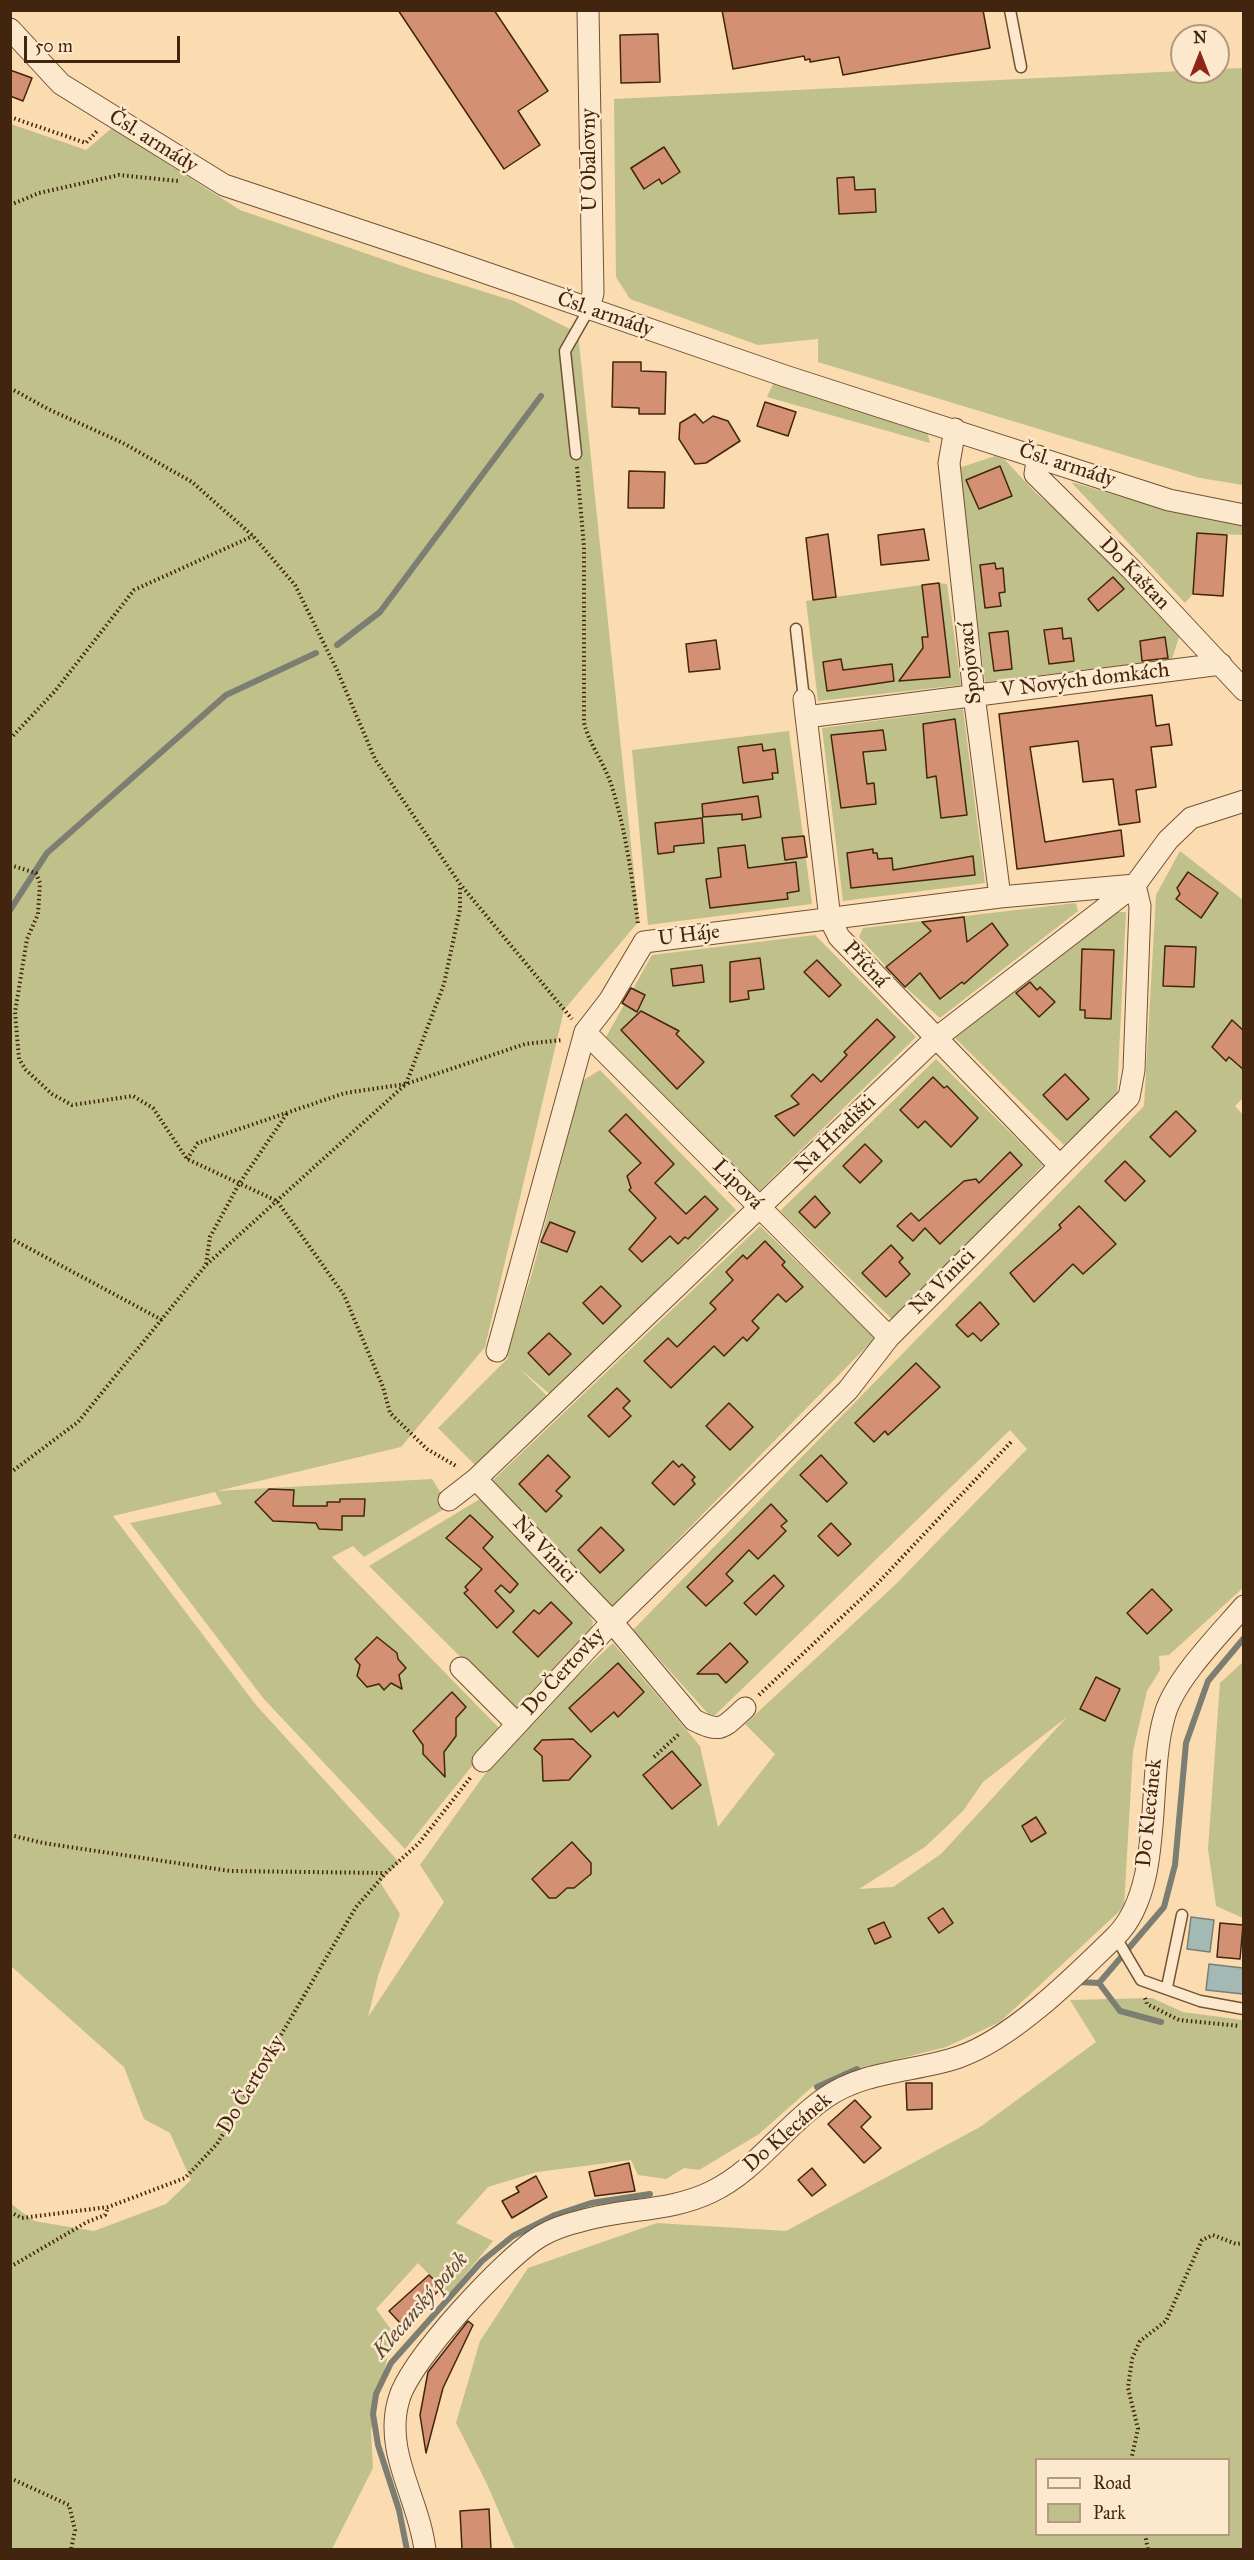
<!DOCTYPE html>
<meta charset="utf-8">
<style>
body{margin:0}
#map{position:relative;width:1254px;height:2560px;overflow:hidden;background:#fbdbb0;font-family:"IM FELL Great Primer",serif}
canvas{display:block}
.frame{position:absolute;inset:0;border:12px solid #42250e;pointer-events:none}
.legend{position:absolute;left:1035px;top:2458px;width:195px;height:78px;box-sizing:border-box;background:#fce8cc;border:2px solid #b29a80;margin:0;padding:8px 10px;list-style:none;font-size:18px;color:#42250e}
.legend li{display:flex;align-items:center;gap:12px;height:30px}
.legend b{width:30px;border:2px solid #b29a80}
.north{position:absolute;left:1170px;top:24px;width:60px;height:60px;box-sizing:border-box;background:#fce8cc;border:2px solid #b29a80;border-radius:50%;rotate:0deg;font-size:16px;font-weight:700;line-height:24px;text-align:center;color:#42250e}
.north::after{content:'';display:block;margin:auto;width:21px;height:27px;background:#8f2418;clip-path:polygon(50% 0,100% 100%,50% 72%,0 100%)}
.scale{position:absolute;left:24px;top:36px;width:156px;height:27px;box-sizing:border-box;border:3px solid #42250e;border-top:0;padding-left:8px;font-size:18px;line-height:21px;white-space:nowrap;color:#42250e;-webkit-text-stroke:4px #fce8cc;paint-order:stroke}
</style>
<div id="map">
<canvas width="1254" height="2560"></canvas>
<div class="frame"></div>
<ul class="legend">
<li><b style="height:8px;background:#fce8cc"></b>Road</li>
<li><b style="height:16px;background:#c0c08a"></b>Park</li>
</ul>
<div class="north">N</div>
<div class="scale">50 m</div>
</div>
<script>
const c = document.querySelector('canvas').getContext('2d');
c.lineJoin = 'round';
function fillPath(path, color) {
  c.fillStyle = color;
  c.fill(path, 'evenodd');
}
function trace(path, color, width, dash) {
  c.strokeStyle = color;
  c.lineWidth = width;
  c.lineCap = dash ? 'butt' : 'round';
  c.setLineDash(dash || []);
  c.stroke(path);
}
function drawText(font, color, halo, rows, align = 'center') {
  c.font = font + ' "IM FELL Great Primer",serif';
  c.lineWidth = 5;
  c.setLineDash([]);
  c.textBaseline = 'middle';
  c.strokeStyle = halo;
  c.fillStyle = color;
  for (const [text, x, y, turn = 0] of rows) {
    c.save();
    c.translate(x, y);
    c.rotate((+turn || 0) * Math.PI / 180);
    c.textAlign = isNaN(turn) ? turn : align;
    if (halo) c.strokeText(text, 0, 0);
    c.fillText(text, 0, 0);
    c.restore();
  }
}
const green = new Path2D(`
 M1243 68V485L1200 478 818 362V339L758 345 630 299 616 277 614 99 1182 71 1218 72V69Z
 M11 124 86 150 112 128 240 210 414 270 514 301 578 333 639 921 564 1010 485 1347 401 1447 217 1491 432 1479 449 1506 364 1557 353 1546 332 1557 501 1730 405 1849 263 1698 130 1523 222 1504 215 1492 113 1516 256 1705 399 1862 380 1882 400 1914 378 1976 368 2017 444 1902 420 1865 482 1778 528 1722 613 1643 700 1746 718 1827 775 1754 745 1724 895 1585 1027 1449 1010 1430 712 1718 633 1630 1144 1106 1156 895 1180 851 1243 900 1244 1097 1235 1106 1244 1116V1587L1169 1655 1159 1656 1160 1670 1147 1691 1133 1751 1124 1907 1000 2022 946 2047 886 2062 812 2087 759 2134 699 2170 684 2168 666 2179 638 2175 631 2160 537 2172 488 2187 456 2223 493 2241 450 2293 442 2288 418 2263 376 2309 393 2332 371 2431 373 2468 332 2549H11L10 2203 34 2221 94 2231 166 2204 191 2180 170 2133 144 2119 124 2067 11 1966ZM1067 1717 941 1854 893 1887 859 1889 925 1847 963 1811 983 1782ZM1036 1817 1046 1833 1032 1842 1022 1826ZM943 1908 953 1923 939 1933 929 1918Z
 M774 382 927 431 930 443 767 397Z
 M995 456 1004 459 1036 493 1087 537 1122 572 1179 637 1172 659 985 682 959 468Z
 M1071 482 1174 512 1243 524V535L1197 533 1193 594 1185 603Z
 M939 583 947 584 961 685 818 701 806 601 922 585 927 622 944 620Z
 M963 709 985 883 843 901 822 728Z
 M789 731 812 904 648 925 632 750Z
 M1076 903 1078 911 940 1018 905 987 859 937 863 928Z
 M1117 912H1126L1117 1095 1064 1145 955 1038Z
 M815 935 916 1037 758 1192 606 1037 652 955Z
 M936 1059 1043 1165 894 1321 780 1211Z
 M600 1070 736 1210 552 1396 519 1368 548 1397 478 1468 438 1428 508 1358 507 1353 533 1270 582 1081Z
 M760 1226 875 1338 611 1608 490 1483Z
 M480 1499 585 1607 593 1622 591 1634 520 1708H512L369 1566Z
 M1243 1662V1918L1216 1906 1208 1849 1220 1683Z
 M1152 1998 1183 2012 1243 2020V2549H515L487 2484 456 2423 480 2341 528 2268 657 2223 786 2231 980 2127 1096 2042 1070 2000ZM1036 2460H1228V2534H1036Z`);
const water = new Path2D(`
 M1191 1917 1214 1920 1210 1952 1187 1949Z
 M1209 1964 1243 1968V1994L1206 1990Z`);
const stream = new Path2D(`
 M337 645 380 612 541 396
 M10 910 47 853 226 695 316 653
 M1077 1982 1099 1983 1120 2011 1161 2022
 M1099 1983 1164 1907 1175 1865 1186 1743 1208 1681 1244 1638
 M817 2087 857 2069
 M407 2550 399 2510 378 2445 373 2414 376 2394 391 2363 482 2261 513 2236 555 2215 591 2203 650 2194`);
const building = new Path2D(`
 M398 10H494L548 91 518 111 540 145 504 169Z
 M722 10H983L990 48 843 75 839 57 810 62V59L805 60 804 56 733 69Z
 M658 34 660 82 621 83 620 35Z
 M10 70 32 78 23 101 10 96Z
 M664 147 680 172 662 184 659 179 644 189 631 168Z
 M854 177 855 190 875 189 876 212 839 214 837 178Z
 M613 362H641V371L666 372 665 414H639V408L612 407Z
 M765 402 796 412 788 436 757 426Z
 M695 414 703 423 713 416 728 421 740 441 706 463 695 464 679 439 680 423Z
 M1000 466 1012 496 979 509 966 480Z
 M629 471 665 472 664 508H628Z
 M924 529 929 560 881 565 878 535Z
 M1197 533 1227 535 1223 596 1193 594Z
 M828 534 836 597 813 600 806 538Z
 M995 563 996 569 1003 568 1005 592 999 593 1001 606 985 608 980 565Z
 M1113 577 1124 589 1098 611 1088 599Z
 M939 583 950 677 899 681 923 648 922 637H928L922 585Z
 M1062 628 1063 639 1071 638 1074 661 1049 664 1044 630Z
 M1008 631 1012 669 994 671 989 633Z
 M1165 637 1168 658 1142 661 1140 641Z
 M716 640 720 669 689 672 686 644Z
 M841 659 843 670 892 664 894 681 827 691 823 662Z
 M1152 695 1156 726 1169 724 1172 745 1151 747 1156 787 1136 790 1140 822 1119 825 1113 779 1083 782 1078 741 1030 747 1045 842 1121 830 1124 856 1017 869 999 714Z
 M955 719 967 815 941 818 936 776 927 778 923 724Z
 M883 730 886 750 863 752 867 784 874 783 876 804 841 808 831 735Z
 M762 744 763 751 775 749 778 773H772L773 779 743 783 738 747Z
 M758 796 761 817 742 820V814L703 817 702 804Z
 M702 818 704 843 674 846V852L658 854 655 823Z
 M804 836 807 857 785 860 782 838Z
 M745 845 748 868 796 862 799 891 787 893 788 899 710 908 706 879 721 877 718 848Z
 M873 849V853H877L878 859 892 858 893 870 973 856 975 875 851 888 847 853Z
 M1188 872 1218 893 1201 918 1176 899 1180 894 1177 888Z
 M964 917 967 942 992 923 1008 945 964 984 962 982 940 999 920 973 905 987 886 967 931 931 922 922Z
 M1165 946 1196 947 1194 987 1163 986Z
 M1082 949 1114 950 1111 1019 1085 1018V1010H1080Z
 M760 958 764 989 748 991 749 999 730 1002V962Z
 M817 960 841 985 829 997 804 972Z
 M702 965 704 982 673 986 671 969Z
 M1030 982 1037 990 1040 987 1055 1002 1039 1017 1016 993Z
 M631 988 645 995 637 1012 622 1003Z
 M641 1011 679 1031 676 1034 704 1062 677 1089 621 1030Z
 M877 1019 895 1037 794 1136 775 1116 799 1104 791 1096 813 1074 821 1082 847 1055 844 1052Z
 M1232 1020 1244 1031V1070L1229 1057 1226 1061 1212 1047Z
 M1065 1074 1089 1099 1067 1120 1043 1095Z
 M933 1077 944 1088 947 1086 978 1118 951 1147 925 1121 918 1128 900 1110Z
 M1176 1111 1196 1131 1170 1157 1150 1137Z
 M626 1114 674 1164 655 1183 686 1214 705 1196 718 1209 688 1239 685 1237 678 1244 670 1236 642 1262 629 1249 656 1218 629 1190 631 1188 627 1176 641 1163 609 1131Z
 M865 1144 882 1161 860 1183 843 1166Z
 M1010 1152 1022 1165 940 1244 925 1228 913 1241 897 1226 911 1213 919 1221 964 1181 976 1179 979 1183Z
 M1125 1161 1145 1181 1125 1201 1105 1181Z
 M815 1196 830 1213 815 1228 799 1212Z
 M1079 1206 1116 1244 1083 1274 1073 1264 1034 1302 1010 1273 1061 1228 1059 1225Z
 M550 1222 575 1232 567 1252 541 1242Z
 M765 1241 785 1262 782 1265 803 1287 786 1302 778 1294 752 1321 759 1328 747 1341 743 1337 724 1356 714 1346 671 1388 644 1361 668 1338 677 1347 716 1309 710 1303 733 1280 726 1272 743 1255 747 1259Z
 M891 1245 903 1258 899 1262 910 1274 886 1297 862 1273Z
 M601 1286 621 1306 603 1324 583 1303Z
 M980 1302 999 1324 981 1341 973 1333 968 1337 956 1325Z
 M549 1333 571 1354 549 1375 528 1353Z
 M916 1363 940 1387 888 1435 885 1431 874 1442 855 1423Z
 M617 1388 630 1401 623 1408 631 1416 609 1437 588 1416Z
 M729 1403 753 1427 730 1450 706 1426Z
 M548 1455 570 1477 556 1491 562 1496 546 1512 519 1484Z
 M821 1455 847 1483 827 1502 800 1475Z
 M673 1461 679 1467 682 1464 695 1477 692 1480 695 1484 674 1505 652 1483Z
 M269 1489 294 1490 293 1506H327V1502H340V1499H365L364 1516H342V1530L319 1529 316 1523 273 1521 255 1502Z
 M771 1504 787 1521 781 1526 786 1531 758 1559 749 1550 726 1574 733 1581 706 1606 687 1587Z
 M470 1515 493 1537 483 1548 518 1584 510 1593 501 1585 495 1591 514 1611 497 1628 464 1593 468 1590 465 1587 482 1569 446 1538Z
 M831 1523 851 1544 838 1556 818 1536Z
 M601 1527 624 1550 600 1573 578 1550Z
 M774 1575 784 1586 756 1615 744 1603Z
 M1152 1589 1172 1610 1147 1634 1127 1613Z
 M551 1602 572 1623 538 1657 513 1632 534 1610 539 1614Z
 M377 1637 397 1653 398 1659 406 1668 399 1675 402 1689 391 1683 384 1690 379 1684 367 1687 357 1676 360 1665 355 1659Z
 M730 1643 748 1662 726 1683 718 1674H697Z
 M618 1663 644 1692 618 1717 614 1712 591 1732 569 1708Z
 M1096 1677 1120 1689 1105 1721 1080 1709Z
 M452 1692 466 1707 456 1718V1736L444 1752 445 1777 423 1754V1745L413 1731Z
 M573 1739 591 1756 569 1780 543 1781 542 1756 534 1749 542 1740Z
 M672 1751 701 1785 672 1809 643 1775Z
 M1036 1817 1046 1833 1031 1842 1022 1826Z
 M572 1842 591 1863V1874L574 1888H567L556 1898H549L532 1879Z
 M943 1908 953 1923 939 1933 928 1918Z
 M884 1922 891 1937 875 1944 868 1929Z
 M1220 1923 1243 1925 1240 1959 1217 1957Z
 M906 2083H932V2109L907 2110Z
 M855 2100 871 2117 861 2127 881 2148 864 2163 828 2124Z
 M629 2163 635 2191 595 2196 589 2172Z
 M812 2168 826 2185 812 2196 798 2180Z
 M536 2176 547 2197 512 2218 502 2201 519 2192 516 2187Z
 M429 2275 442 2288 401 2324 389 2311Z
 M468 2321 473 2325 443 2388 426 2453 420 2415 428 2372Z
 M489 2509 491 2550H462L460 2511Z`);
const path = new Path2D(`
 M10 117 86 143 98 130
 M10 205 39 193 119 175 178 181
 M10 388 48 409 123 443 192 482 253 536 295 585 337 670 375 759 460 884 572 1019
 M577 467 584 547V723C590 746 605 764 612 787 626 832 632 877 638 924
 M10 739 55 691 134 590 253 536
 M10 865 36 873 40 883 38 914 27 939 15 1012 19 1059 26 1070 52 1094 72 1105 133 1096 153 1108 187 1159 277 1201 344 1295 383 1387 390 1413 427 1449 458 1467
 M187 1159 198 1143 345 1093 406 1084 525 1044 562 1040
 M10 1238 162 1320
 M206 1264 210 1237 239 1184 288 1112
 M10 1473 78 1422 206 1265 406 1084 444 984 460 909V885
 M759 1695 876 1585 1012 1441
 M654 1757 680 1733
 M10 1835 43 1843 230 1871 385 1873
 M1145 1998 1147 2004 1179 2020 1240 2026
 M10 2212 22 2218 108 2207 185 2178 217 2144 356 1907 386 1873 419 1843 471 1777
 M10 2267 87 2222 105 2215 108 2208
 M1131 2460 1138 2429 1128 2388 1132 2359 1140 2341 1166 2321 1202 2240 1213 2235 1236 2244 1244 2243
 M10 2478 69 2505 75 2530 71 2550
 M1145 2534 1148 2550`);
const lane = new Path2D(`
 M1010 10 1021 67
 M576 454 565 351 589 309
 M796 629 804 699
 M1115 1936 1141 1980 1200 2001 1244 2009
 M1167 1987 1182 1915`);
const street = new Path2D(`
 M588 10 593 293 589 309
 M10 29 61 84 224 185 434 255 785 376 1169 500 1244 515
 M955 429 949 463 974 695 1000 897
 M1038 456 1035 474 1131 569 1244 690
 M804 699 830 919 839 937 1060 1166
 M806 717 1221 664
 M585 1032 889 1337
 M497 1351 585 1032 609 1001 644 942 1000 897 1135 885
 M476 1479 612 1622 694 1720C722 1734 723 1728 745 1708
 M449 1500 476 1479 935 1039 1135 885 1168 840 1191 818 1244 801
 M461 1668 516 1723
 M483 1761 612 1622 848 1390 889 1337 1129 1097 1134 1070 1140 906 1135 885
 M425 2550C419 2498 383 2452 399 2399 410 2360 505 2257 541 2236 553 2229 568 2224 581 2221 623 2208 670 2212 711 2192 757 2170 784 2126 825 2098 865 2070 915 2072 959 2057 1012 2039 1074 1977 1115 1937 1166 1887 1145 1780 1165 1714 1175 1679 1220 1634 1244 1606`);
const streetNames = [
 ["Čsl. armády",153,142,32],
 ["U Obalovny",590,160,-91],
 ["Čsl. armády",605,315,19],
 ["Čsl. armády",1067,466,18],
 ["Do Kaštan",1134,574,46],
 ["Spojovací",971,663,-96],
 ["V Nových domkách",1085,681,-7],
 ["U Háje",689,936,-7],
 ["Příčná",865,965,47],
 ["Na Hradišti",836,1135,-44],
 ["Lipová",737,1185,45],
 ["Na Vinici",943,1282,-45],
 ["Na Vinici",544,1550,47],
 ["Do Čertovky",564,1672,-47],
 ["Do Klecánek",1150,1813,-84],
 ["Do Čertovky",252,2085,-59],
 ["Do Klecánek",788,2133,-41]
];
const waterNames = [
 ["Klecanský potok",421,2306,-49]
];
fillPath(green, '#c0c08a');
fillPath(water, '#a2b9b5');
trace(water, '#7c7e72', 1.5);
trace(stream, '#7c7e72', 6);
fillPath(building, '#d49072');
trace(building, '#42250e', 1.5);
trace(lane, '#705236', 13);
trace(street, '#705236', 23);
trace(path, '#42250e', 4, [1.5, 3]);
trace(lane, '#fce8cc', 10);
trace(street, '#fce8cc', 21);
drawText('21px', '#42250e', '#fce8cc', streetNames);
drawText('italic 22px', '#5a4a38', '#fce8cc', waterNames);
</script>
